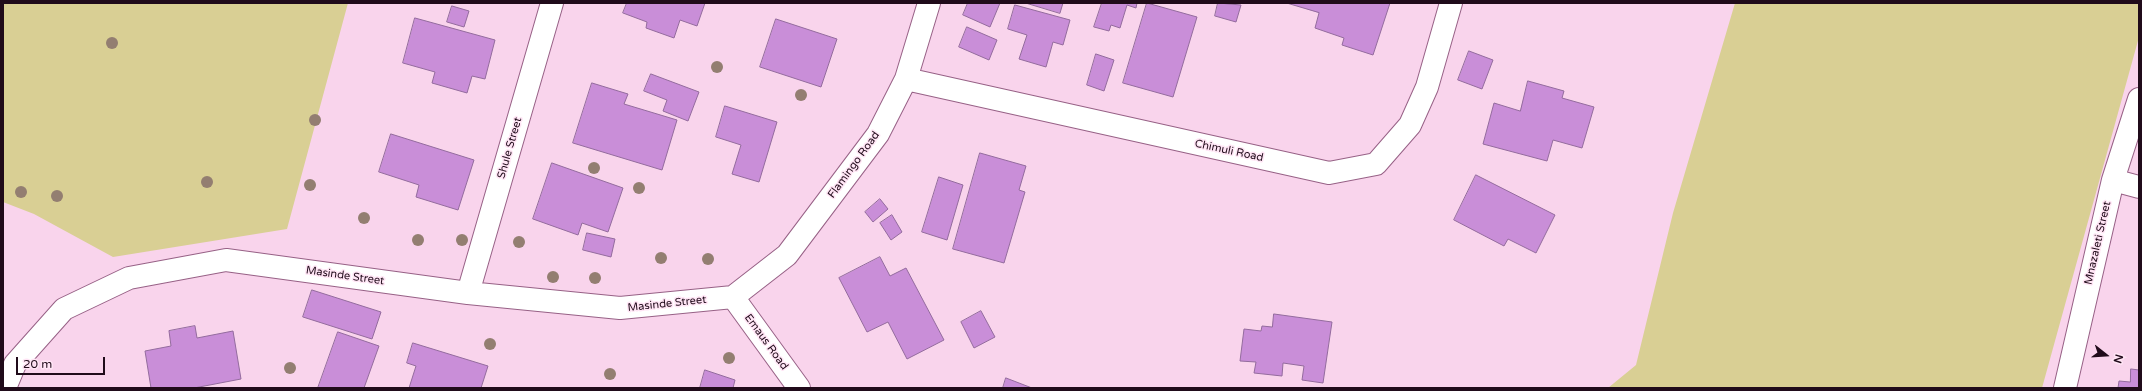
<!DOCTYPE html>
<style>
body{margin:0}
#map{position:relative;width:2142px;height:391px;overflow:hidden;background:#f9d4ec;font-family:"Varela Round",sans-serif}
canvas{display:block}
.frame{position:absolute;inset:0;border:4px solid #200b1a;pointer-events:none}
.north{position:absolute;left:2086px;top:335px;width:40px;height:40px;-webkit-text-stroke:3px #ffe5f5;paint-order:stroke;rotate:107deg;font-size:11px;font-weight:700;line-height:16px;text-align:center;color:#200b1a}
.north::after{content:'';display:block;margin:auto;width:14px;height:18px;background:#200b1a;clip-path:polygon(50% 0,100% 100%,50% 72%,0 100%)}
.scale{position:absolute;left:16px;top:357px;width:89px;height:18px;box-sizing:border-box;border:2px solid #200b1a;border-top:0;padding-left:5px;font-size:12px;line-height:14px;white-space:nowrap;color:#200b1a;-webkit-text-stroke:3px #ffe5f5;paint-order:stroke}
</style>
<div id="map">
<canvas width="2142" height="391"></canvas>
<div class="frame"></div>
<div class="north">N</div>
<div class="scale">20 m</div>
</div>
<script>
const c = document.querySelector('canvas').getContext('2d');
c.lineJoin = 'round';
function fillPath(path, color) {
  c.fillStyle = color;
  c.fill(path, 'evenodd');
}
function trace(path, color, width, dash) {
  c.strokeStyle = color;
  c.lineWidth = width;
  c.lineCap = dash ? 'butt' : 'round';
  c.setLineDash(dash || []);
  c.stroke(path);
}
function drawText(font, color, halo, rows, align = 'center') {
  c.font = font + ' "Varela Round",sans-serif';
  c.lineWidth = 3;
  c.setLineDash([]);
  c.textBaseline = 'middle';
  c.strokeStyle = halo;
  c.fillStyle = color;
  for (const [text, x, y, turn = 0] of rows) {
    c.save();
    c.translate(x, y);
    c.rotate((+turn || 0) * Math.PI / 180);
    c.textAlign = isNaN(turn) ? turn : align;
    if (halo) c.strokeText(text, 0, 0);
    c.fillText(text, 0, 0);
    c.restore();
  }
}
const green = new Path2D(`
 M3 3H348L287 229 113 257 34 214 3 202Z
 M1735 3H2139V37L2042 388H1608L1636 365 1673 213Z`);
const building = new Path2D(`
 M627 3H705L697 26 680 20 674 38 646 28 647 22 623 13Z
 M968 3H1000L990 27 963 15Z
 M1026 3H1063L1060 13Z
 M1102 3H1137L1136 8 1127 5 1120 28 1111 25 1109 31 1094 27Z
 M1147 3 1197 17 1173 97 1123 83Z
 M1218 3 1241 5 1236 22 1215 16Z
 M1287 3H1390L1373 55 1342 45 1344 38 1315 28 1319 13Z
 M1015 5 1070 20 1063 45 1053 42 1046 67 1019 59 1027 35 1008 29Z
 M452 6 469 11 464 27 447 22Z
 M415 18 495 40 485 79 472 76 467 93 432 83 435 72 403 63Z
 M776 19 837 39 821 87 760 67Z
 M967 27 997 40 989 60 959 47Z
 M1469 51 1493 60 1482 89 1458 80Z
 M1096 54 1114 60 1104 91 1087 85Z
 M651 74 699 92 688 121 663 111 667 100 644 91Z
 M1528 81 1564 91 1562 98 1594 107 1582 148 1553 140 1547 161 1483 144 1494 103 1520 111Z
 M592 83 628 94 624 104 677 120 662 170 573 143Z
 M725 106 777 122 759 182 732 174 741 145 716 137Z
 M391 134 474 160 458 210 416 197 419 185 379 172Z
 M980 153 1026 166 1019 190 1025 192 1004 263 953 249Z
 M552 163 623 188 608 232 582 223 578 235 533 219Z
 M1476 175 1555 215 1536 253 1508 239 1504 246 1454 220Z
 M939 177 963 185 947 240 922 232Z
 M880 199 888 209 873 222 865 212Z
 M892 215 902 232 891 240 880 223Z
 M587 233 615 239 611 257 583 250Z
 M880 257 890 276 906 268 944 340 907 359 888 322 867 332 839 278Z
 M312 290 381 312 372 339 303 317Z
 M981 311 995 337 974 348 961 322Z
 M1274 314 1332 322 1323 383 1302 380 1304 366 1283 363 1282 376 1254 373 1256 362 1240 361 1244 329 1261 331 1262 326 1272 327Z
 M195 326 197 338 233 331 241 379 194 388H151L145 351 171 346 169 331Z
 M338 332 379 346 364 388H318Z
 M413 343 488 366 481 388H409L416 366 407 363Z
 M2131 369 2139 370V388H2118L2119 381 2130 382Z
 M705 370 735 380 733 388H700Z
 M1006 378 1032 388H1003Z`);
const street = new Path2D(`
 M906 79 1329 173 1376 164 1410 125 1427 87 1451 3
 M2113 180 2139 187
 M468 293 552 3
 M733 297 787 255 878 134 906 79 929 3
 M733 297 799 388
 M5 388 15 364 64 309 129 278 226 260 468 293 620 308 733 297
 M2065 388 2113 180 2139 99`);
const trees = [
 [112,43],
 [717,67],
 [801,95],
 [315,120],
 [594,168],
 [207,182],
 [310,185],
 [639,188],
 [21,192],
 [57,196],
 [364,218],
 [418,240],
 [462,240],
 [519,242],
 [661,258],
 [708,259],
 [553,277],
 [595,278],
 [490,344],
 [729,358],
 [290,368],
 [610,374]
];
const streetNames = [
 ["Shule Street",510,148,-74],
 ["Chimuli Road",1229,151,12],
 ["Flamingo Road",854,165,-54],
 ["Mnazaleti Street",2098,243,-77],
 ["Masinde Street",345,276,8],
 ["Masinde Street",667,304,-6],
 ["Emaus Road",766,342,54]
];
fillPath(green, '#d9cf94');
fillPath(building, '#c98ed8');
trace(building, '#936b9d', 1);
trace(street, '#976186', 24);
trace(street, '#fff', 22);
c.fillStyle = '#937e71';
for (const [x, y] of trees) {
  c.beginPath();
  c.arc(x, y, 6, 0, 2 * Math.PI);
  c.fill();
}
drawText('11px', '#200b1a', '#ffe5f5', streetNames);
</script>
